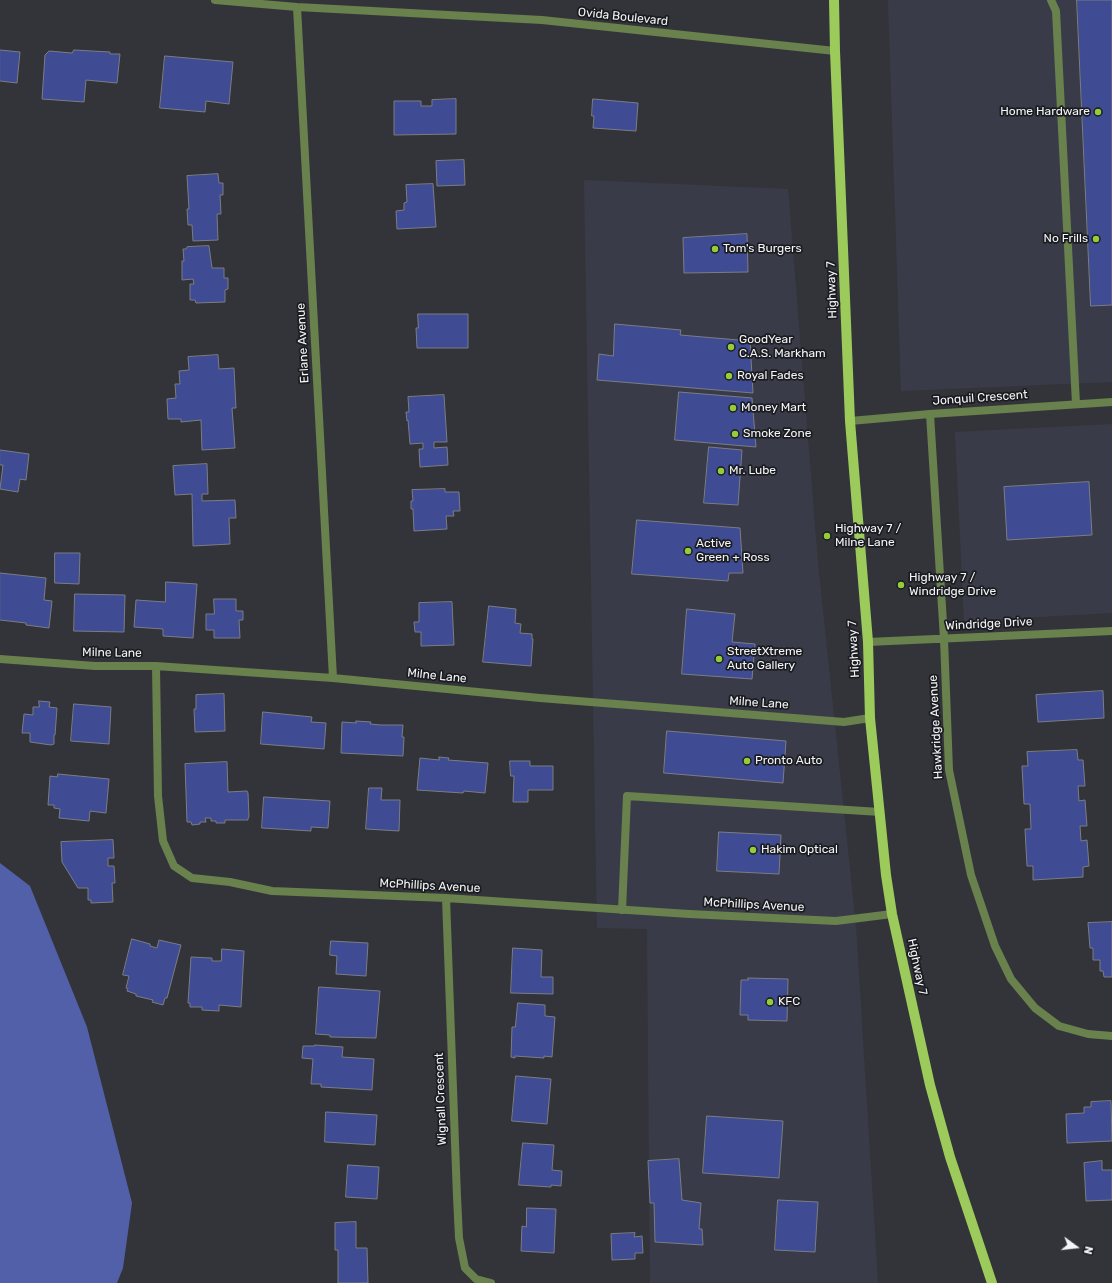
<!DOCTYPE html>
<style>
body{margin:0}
#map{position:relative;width:1112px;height:1283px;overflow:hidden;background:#33343a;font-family:Rubik,sans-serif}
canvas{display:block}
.north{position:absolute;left:1056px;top:1227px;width:40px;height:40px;-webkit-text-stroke:3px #1b1c1f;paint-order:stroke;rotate:105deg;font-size:11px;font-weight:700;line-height:16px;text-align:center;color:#f4f5f9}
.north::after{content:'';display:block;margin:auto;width:14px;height:18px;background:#f4f5f9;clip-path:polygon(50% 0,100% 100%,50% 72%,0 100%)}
</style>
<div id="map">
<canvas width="1112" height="1283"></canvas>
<div class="north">N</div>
</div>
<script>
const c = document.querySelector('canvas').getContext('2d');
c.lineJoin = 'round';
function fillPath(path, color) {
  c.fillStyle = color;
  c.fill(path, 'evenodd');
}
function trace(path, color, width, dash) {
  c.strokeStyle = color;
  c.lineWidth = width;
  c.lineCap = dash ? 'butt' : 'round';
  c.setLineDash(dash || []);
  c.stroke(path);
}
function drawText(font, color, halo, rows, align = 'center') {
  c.font = font + ' Rubik,sans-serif';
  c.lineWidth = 3.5;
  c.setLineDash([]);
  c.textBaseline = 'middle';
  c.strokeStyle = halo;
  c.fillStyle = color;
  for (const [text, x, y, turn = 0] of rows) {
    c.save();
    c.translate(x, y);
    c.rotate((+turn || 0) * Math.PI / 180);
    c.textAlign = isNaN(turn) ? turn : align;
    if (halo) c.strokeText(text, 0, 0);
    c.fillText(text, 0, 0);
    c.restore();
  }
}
const built = new Path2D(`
 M888 0H1112V382L901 391Z
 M584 180 788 189 818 563 856 927 878 1283H650L647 929 597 928Z
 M1112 424V613L964 621 955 432Z`);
const forest = new Path2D(`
 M0 863 30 886 87 1027 132 1203 123 1268 117 1283H0Z`);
const building = new Path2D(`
 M1077 0H1112V305L1091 306Z
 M0 50 20 52 17 83 0 81Z
 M74 50 110 52V54H120L117 83 86 80 84 102 42 99 45 55 49 51 72 53Z
 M165 56 233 62 229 104 206 101 205 112 160 108Z
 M456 99V134L394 135V101H421V106H432V100Z
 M593 99 638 103 636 131 593 128 594 116H592Z
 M464 160 465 185 437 186 436 161Z
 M218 174 219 183H223V195H220L221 214H217L218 240 193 241 192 225H188L187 209H189L187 176Z
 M433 184 436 227 397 229 396 211 404 210V203L407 202 406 185Z
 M747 234 748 272 684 273 683 238Z
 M209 246 212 268H224V278H228V289L225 290V302L196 303 195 300H190V284H194L193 279 182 280V261H184L183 249H186L187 247Z
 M418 314H468V348H417L416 328H418Z
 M615 324 681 330 680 335 750 341 753 393 597 380 599 354 613 356Z
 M218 355 219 369 234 368 236 408H232L235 448 202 450 201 420 181 422V419H168L167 399 176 398 175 384H180L179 371 189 370 188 357Z
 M679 392 752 398 756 447 675 440Z
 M444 395 447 442H434V448L447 447 448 465 420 467 419 449H423V443L410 444 408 420 407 421 406 412H409L408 397Z
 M709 447 742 450 738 505 704 503Z
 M0 450 29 454 26 480 20 479 18 492 0 489 3 465H0Z
 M207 464 208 494H202V501L235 500 236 518H229L230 544 193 546 192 494 175 495 173 466Z
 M1089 482 1092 535 1007 540 1004 487Z
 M445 489V492H459L460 511H453L454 516H446L447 529 414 531 413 509H411V501H413L412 490Z
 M637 520 740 528 743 573H729L728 581 632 574Z
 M55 553H80L79 584 55 583Z
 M0 573 46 578 44 600 52 601 49 628 26 625V623L0 620Z
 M166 582 197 584 193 638 163 636V629L134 627 136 600 165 602Z
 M75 594 125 595 124 632 74 631Z
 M214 599H236V611H243V620H239L240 638H214V630H206V614H214Z
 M452 602 454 645 421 646V632H415L414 622H419V603Z
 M489 606 516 609 515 623 521 624 520 633 532 634V639H533L531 666 483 662Z
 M687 609 735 614 732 642 755 644 752 679 682 674Z
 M1103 691 1104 718 1038 722 1036 695Z
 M224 694 225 731 195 732 194 709H196V695Z
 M39 701 50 702 49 707 57 708 55 735H54V744L51 745 30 742V733H22L24 714 33 715V707H39Z
 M74 704 111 707 109 744 71 741Z
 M263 712 312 717 311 722 326 723 324 749 261 744Z
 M356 721 371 722 370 724 381 725H403L402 737H404L403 756 341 753 342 722 356 723Z
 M667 731 786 741 783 783 664 773Z
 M1077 750 1078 760H1083L1085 786H1078L1079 801 1085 800 1087 826H1080L1081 841 1087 840 1089 866 1083 867V877L1033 880V866H1027L1025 829H1031L1030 804H1024L1022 766H1028L1027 752Z
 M439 757 449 758 448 760 488 763 485 793 464 791 463 793 417 790 420 758 439 760Z
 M510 761H530V766H553V790H528V802H513L514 776H511Z
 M227 762 228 792 247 791 248 793 249 817 248 818V820H225V823H216V821H211V818H205L206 822H200V824L192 825 191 822H187L185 764Z
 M58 774 109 779 106 813 90 811 89 821 59 818 60 809 54 808V805H48L50 776 57 777Z
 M369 788H382L381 800H400L399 831 366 829Z
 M264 797 330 801 328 828 311 827V831L262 828Z
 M719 832 781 835 779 874 717 871Z
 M113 840 114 858H108V866H114L115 883H112L113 902 91 903V900H88V888H78L62 862 61 842Z
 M1112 922V977H1104L1103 971H1100V960H1093V948H1090L1088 923Z
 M132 939 150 944V946L157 948 159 940 181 945 167 998H165L163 1005 152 1002 153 1000 136 996V994L127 991 128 989 126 988 129 976 123 975Z
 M331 941 368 943 366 976 336 974 337 956 330 955Z
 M513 948 542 950 541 977H553V994L511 993Z
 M222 949 244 951 241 1007 219 1005V1011L202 1010V1007H190V1003H188L191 957 212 958V961H221Z
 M748 978 788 979 787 1021 748 1020V1015H740L741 980H748Z
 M319 987 380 991 376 1038 330 1037V1035L316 1034Z
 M518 1003 545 1005V1016L555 1017 552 1057 544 1056V1058L515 1056V1058L511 1057 512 1027H515Z
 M315 1045 343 1047 342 1057 374 1059 372 1090 321 1087V1084H311L313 1059 302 1058 303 1046H314Z
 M516 1076 551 1079 547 1124 512 1121Z
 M1111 1101 1112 1141 1067 1143 1066 1114 1084 1113V1107H1091V1102Z
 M326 1112 377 1115 375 1145 325 1142Z
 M707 1116 783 1121 779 1178 703 1173Z
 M523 1143 554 1145 552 1170 562 1171 561 1186 551 1185V1187L519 1185Z
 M679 1159 682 1200 701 1203 699 1229H702L703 1245 655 1242 654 1203H650L648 1161Z
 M1102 1161V1170H1112V1200L1086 1201 1084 1163Z
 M348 1165 379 1167 377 1199 346 1197Z
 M778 1200 818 1202 815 1252 775 1250Z
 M527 1208 556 1209 554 1253 521 1251 522 1226 526 1227Z
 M356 1222V1248H367L368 1283H338V1250H335V1223Z
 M635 1233 634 1237 642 1236 643 1253H635V1259L612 1260 611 1234Z`);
const lane = new Path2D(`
 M1051 0 1056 11 1076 404
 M622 910 627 796 880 812`);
const street = new Path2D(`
 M215 0 297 7 542 20 835 51
 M297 7 333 678
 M930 414 944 639 949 770 971 875 995 946 1011 979 1035 1008 1059 1026 1088 1034 1112 1036
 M850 421 930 414 1112 402
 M868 642 1112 631
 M0 659 95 666H156L333 678 540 698 844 722 870 718
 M156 666 158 796 163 841 174 866 192 878 230 882 272 891 446 898 689 914 836 921 892 914
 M446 898 457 1197 459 1238 465 1268 476 1279 491 1283`);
const primary = new Path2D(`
 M834 0 835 51 850 421 868 642 870 718 886 875 892 914 930 1085 950 1157 992 1283`);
const markers = [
 [1098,112,4,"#94cc3c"],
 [1096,239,4,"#94cc3c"],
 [715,249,4,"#94cc3c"],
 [731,347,4,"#94cc3c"],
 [729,376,4,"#94cc3c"],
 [733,408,4,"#94cc3c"],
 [735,434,4,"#94cc3c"],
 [721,471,4,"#94cc3c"],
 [827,536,4,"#94cc3c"],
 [688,551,4,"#94cc3c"],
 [901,585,4,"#94cc3c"],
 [719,659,4,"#94cc3c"],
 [747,761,4,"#94cc3c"],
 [753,850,4,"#94cc3c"],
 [770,1002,4,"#94cc3c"]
];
const streetNames = [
 ["Ovida Boulevard",623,17,6],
 ["Highway 7",832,290,-92],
 ["Erlane Avenue",303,343,-93],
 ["Jonquil Crescent",980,398,-4],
 ["Windridge Drive",989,624,-3],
 ["Highway 7",854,649,-93],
 ["Milne Lane",112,653,1],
 ["Milne Lane",437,676,6],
 ["Milne Lane",759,703,4],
 ["Hawkridge Avenue",936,727,-93],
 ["McPhillips Avenue",430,886,3],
 ["McPhillips Avenue",754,905,3],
 ["Highway 7",917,967,78],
 ["Wignall Crescent",441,1099,-92]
];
const poiNames = [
 ["Home Hardware",1090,112,"right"],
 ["No Frills",1088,239,"right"],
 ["Tom's Burgers",723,249],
 ["GoodYear",739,340],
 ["C.A.S. Markham",739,354],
 ["Royal Fades",737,376],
 ["Money Mart",741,408],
 ["Smoke Zone",743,434],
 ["Mr. Lube",729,471],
 ["Highway 7 /",835,529],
 ["Milne Lane",835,543],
 ["Active",696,544],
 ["Green + Ross",696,558],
 ["Highway 7 /",909,578],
 ["Windridge Drive",909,592],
 ["StreetXtreme",727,652],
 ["Auto Gallery",727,666],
 ["Pronto Auto",755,761],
 ["Hakim Optical",761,850],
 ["KFC",778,1002]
];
fillPath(built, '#393c48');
fillPath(forest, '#5260aa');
fillPath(building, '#3f4b92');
trace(building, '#7b7d84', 1);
trace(lane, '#69814d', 8);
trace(street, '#69814d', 8);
trace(primary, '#9ccb5c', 10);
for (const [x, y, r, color] of markers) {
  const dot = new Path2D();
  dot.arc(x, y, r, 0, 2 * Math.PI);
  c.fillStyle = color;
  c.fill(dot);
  trace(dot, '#1b1c1f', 1.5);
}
drawText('12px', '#f4f5f9', '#1b1c1f', streetNames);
drawText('12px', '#f4f5f9', '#1b1c1f', poiNames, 'left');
</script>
